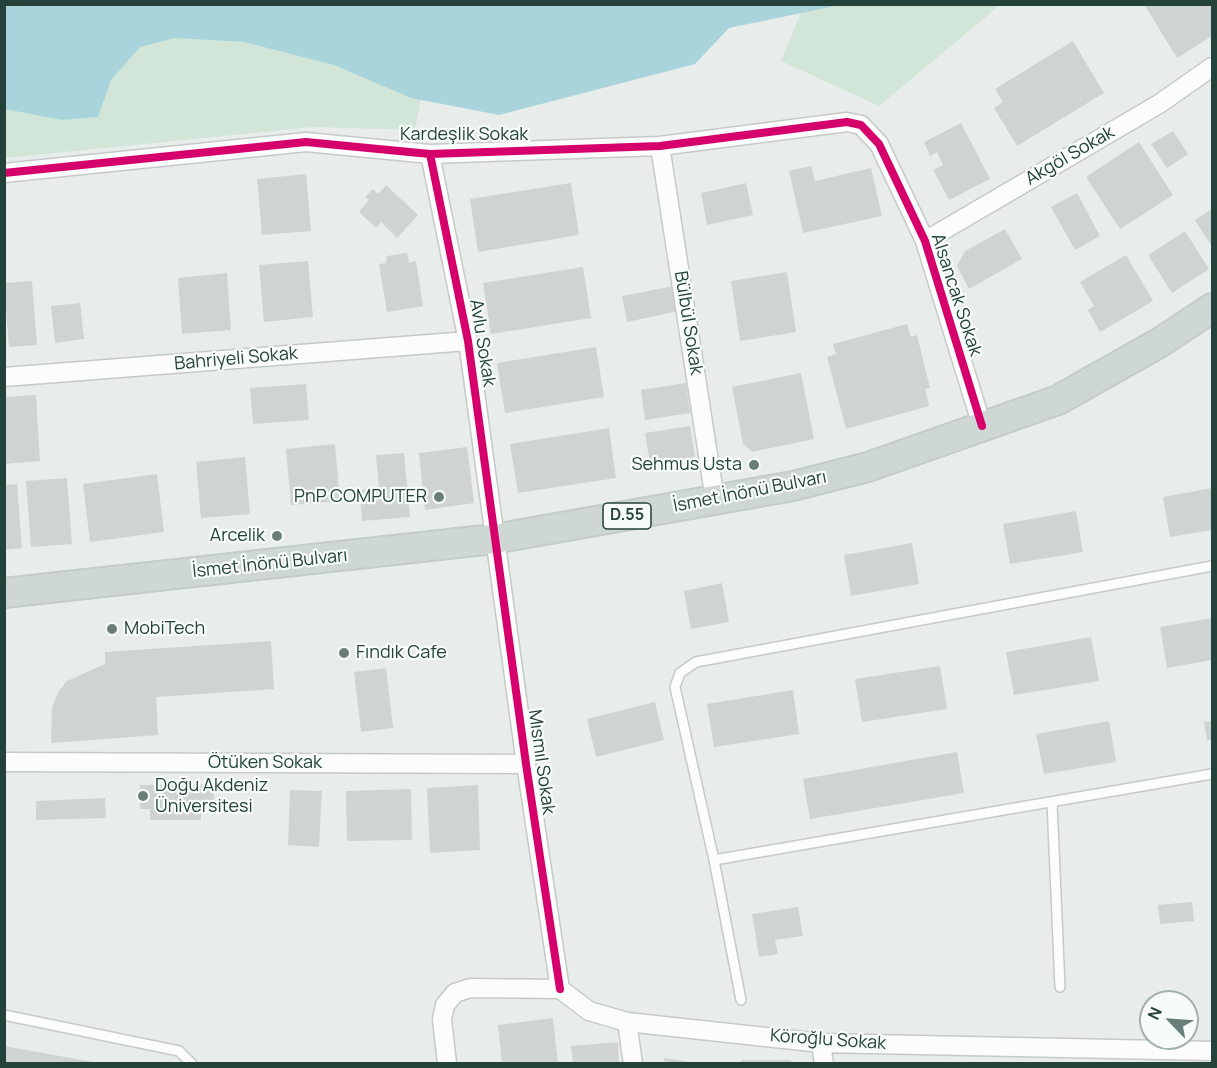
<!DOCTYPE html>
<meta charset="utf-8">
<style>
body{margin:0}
#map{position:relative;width:1217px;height:1068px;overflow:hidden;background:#e8edeb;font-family:Manrope,sans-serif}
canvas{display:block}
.frame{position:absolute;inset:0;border:6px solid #24423a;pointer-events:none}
.north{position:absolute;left:1139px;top:990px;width:60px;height:60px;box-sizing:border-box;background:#f7fbf9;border:2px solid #a3b1ad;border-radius:50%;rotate:295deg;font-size:16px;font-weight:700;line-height:24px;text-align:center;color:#24423a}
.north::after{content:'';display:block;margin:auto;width:21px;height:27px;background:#697e78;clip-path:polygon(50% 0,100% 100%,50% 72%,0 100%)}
</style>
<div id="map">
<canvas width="1217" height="1068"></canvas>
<div class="frame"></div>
<div class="north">N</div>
</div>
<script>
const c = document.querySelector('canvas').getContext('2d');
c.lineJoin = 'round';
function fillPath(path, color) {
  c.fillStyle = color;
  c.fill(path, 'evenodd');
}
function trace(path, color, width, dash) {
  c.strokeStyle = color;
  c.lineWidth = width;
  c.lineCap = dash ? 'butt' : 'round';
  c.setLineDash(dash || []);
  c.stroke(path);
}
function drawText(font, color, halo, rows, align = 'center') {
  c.font = font + ' Manrope,sans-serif';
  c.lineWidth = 4.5;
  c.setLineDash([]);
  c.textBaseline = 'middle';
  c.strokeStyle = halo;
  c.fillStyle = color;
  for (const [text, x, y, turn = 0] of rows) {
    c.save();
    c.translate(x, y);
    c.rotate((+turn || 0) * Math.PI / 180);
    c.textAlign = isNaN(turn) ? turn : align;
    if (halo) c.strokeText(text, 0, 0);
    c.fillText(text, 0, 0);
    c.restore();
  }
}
const green = new Path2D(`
 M156 5 426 74 415 130 313 127 5 158 4 69Z
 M804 5H1000L879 106 781 61Z`);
const water = new Path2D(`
 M4 5 5 4 840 5 729 28 695 64 499 115 411 98 334 65 244 42 175 38 140 47 111 80 98 117 62 120 5 109Z`);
const building = new Path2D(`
 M1144 4H1212V36L1177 58Z
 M1073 41 1104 93 1017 146 994 108 1003 102 995 89Z
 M961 123 990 179 949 200 933 170 943 165 937 152 930 156 924 142Z
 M1173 131 1188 154 1167 168 1151 144Z
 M1139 142 1173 195 1120 229 1086 177Z
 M811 166 815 181 871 168 882 216 803 233 789 171Z
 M306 174 311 231 262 235 257 179Z
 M571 183 579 235 478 252 470 199Z
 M746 183 753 215 707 225 701 193Z
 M386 185 418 215 397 238 381 222 376 228 359 212 369 200 365 197 373 189 378 194Z
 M1077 193 1100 236 1075 250 1051 207Z
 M1212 209V247L1195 220Z
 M1005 229 1022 259 969 289 957 266 965 251Z
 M1185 231 1209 269 1172 293 1148 255Z
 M407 253 409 263 416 261 423 306 387 312 379 264 386 263 387 256Z
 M1126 255 1153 301 1100 332 1088 310 1094 306 1080 282Z
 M308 261 313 317 264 322 259 265Z
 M583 267 591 318 491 334 483 283Z
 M787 272 796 332 740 341 731 281Z
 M227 273 231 330 182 334 178 278Z
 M32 281 37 345 9 347 4 283Z
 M674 286 679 311 627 322 622 296Z
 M80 303 84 339 55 343 51 306Z
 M907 324 911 337 917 335 930 388 925 389 929 406 846 429 827 357 836 354 833 344Z
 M596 347 604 397 505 413 497 363Z
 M801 373 814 439 752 452 743 444 732 387Z
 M686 383 690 413 645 420 641 390Z
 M306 384 309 420 253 424 250 388Z
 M36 395 40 461 4 464V397Z
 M690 426 695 457 650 464 645 433Z
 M609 428 616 478 518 493 510 444Z
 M335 444 340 501 291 505 286 449Z
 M467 447 474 503 425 510 419 453Z
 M404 453 410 517 362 521 360 490 379 488 376 455Z
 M245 457 250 514 201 518 196 462Z
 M157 474 164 532 90 542 83 484Z
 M67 478 72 544 31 547 26 481Z
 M17 484 22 548 4 550V485Z
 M1212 488V530L1170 537 1163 497Z
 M1076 511 1083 552 1010 564 1003 524Z
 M912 543 919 584 851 596 844 555Z
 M722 583 729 622 691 629 684 591Z
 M1212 618V660L1167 668 1160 627Z
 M1091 637 1099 681 1014 695 1006 652Z
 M271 641 274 689 156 697 158 735 51 743 52 707 59 691 67 681 105 664V652Z
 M940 666 947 709 862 722 855 679Z
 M386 668 393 728 361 732 354 672Z
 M793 690 799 734 714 747 707 704Z
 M655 702 664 740 596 757 587 719Z
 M1109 721 1116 762 1044 774 1036 734Z
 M1212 721V740H1207L1204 722Z
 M957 752 964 793 810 819 803 779Z
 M214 784V800L201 801V820H150V809H140V785Z
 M478 785 480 850 430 853 427 788Z
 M411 789 412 840 347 841 346 791Z
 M290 790 322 791 319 847 288 845Z
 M105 798 106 818 36 820V801Z
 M1192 902 1194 921 1160 924 1158 905Z
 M798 907 803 936 775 940 778 954 759 957 752 914Z
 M553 1018 558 1064H502L498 1025Z
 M618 1042 619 1064H573L571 1046Z
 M4 1046 93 1062 92 1064H4Z
 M664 1058 690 1062V1064H665Z
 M741 1060H790L795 1064H742Z`);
const service = new Path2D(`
 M1052 802 1060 987
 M714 860 1212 774
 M741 1000 714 860 675 687 680 673 696 662 1212 566
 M4 1015 179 1051 192 1064`);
const minor = new Path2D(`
 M660 146 715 500
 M430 154 468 341 526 764 560 989
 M4 173 306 142 430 154 660 146 847 122 861 125 879 144 925 241 982 426
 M925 241 1159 104 1212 67
 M4 377 468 341
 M4 762 526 764
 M627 1022 633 1064
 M821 1043 824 1064
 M447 1064 442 1019 445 1005 455 993 470 988 560 989 589 1011 627 1022 821 1043 1212 1051`);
const primary = new Path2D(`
 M4 593 494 539 793 486 868 467 1058 400 1159 343 1212 308`);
const cycleway = new Path2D(`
 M430 154 468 341 526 764 560 989
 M4 173 306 142 430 154 660 146 847 122 861 125 879 144 925 241 982 426`);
const markers = [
 [754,465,6,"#697e78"],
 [439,497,6,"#697e78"],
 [277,536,6,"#697e78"],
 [112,629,6,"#697e78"],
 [344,653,6,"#697e78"],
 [143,796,6,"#697e78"]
];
const shields = [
 [627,516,48]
];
const shieldNames = [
 ["D.55",627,516]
];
const streetNames = [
 ["Kardeşlik Sokak",464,135],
 ["Akgöl Sokak",1070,156,-30],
 ["Alsancak Sokak",956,295,72],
 ["Bülbül Sokak",688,323,81],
 ["Avlu Sokak",482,343,81],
 ["Bahriyeli Sokak",236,359,-5],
 ["İsmet İnönü Bulvarı",750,492,-11],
 ["İsmet İnönü Bulvarı",270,564,-6],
 ["Mısmıl Sokak",541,762,82],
 ["Ötüken Sokak",265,763],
 ["Köroğlu Sokak",828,1040,4]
];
const poiNames = [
 ["Sehmus Usta",742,465],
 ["PnP COMPUTER",427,497],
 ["Arcelik",265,536],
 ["MobiTech",124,629,"left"],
 ["Fındık Cafe",356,653,"left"],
 ["Doğu Akdeniz",155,786,"left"],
 ["Üniversitesi",155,807,"left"]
];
fillPath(green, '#d1e6d8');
fillPath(water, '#a9d4db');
fillPath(building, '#cfd4d2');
trace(service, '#c5cac8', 12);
trace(minor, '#c5cac8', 21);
trace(primary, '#c3ccc9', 32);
trace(service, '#fcfcfc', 9);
trace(minor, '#fcfcfc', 18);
trace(primary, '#cfd7d5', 28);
trace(cycleway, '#d6006c', 8);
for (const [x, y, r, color] of markers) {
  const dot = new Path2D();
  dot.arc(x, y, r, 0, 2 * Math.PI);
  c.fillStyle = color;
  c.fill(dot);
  trace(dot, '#f7fbf9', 2);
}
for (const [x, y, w] of shields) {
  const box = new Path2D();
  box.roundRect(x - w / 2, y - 13, w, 26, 4.5);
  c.fillStyle = '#f7fbf9';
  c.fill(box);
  trace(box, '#24423a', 1.5);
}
drawText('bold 16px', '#24423a', null, shieldNames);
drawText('18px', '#24423a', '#f7fbf9', streetNames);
drawText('18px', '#24423a', '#f7fbf9', poiNames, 'right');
</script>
